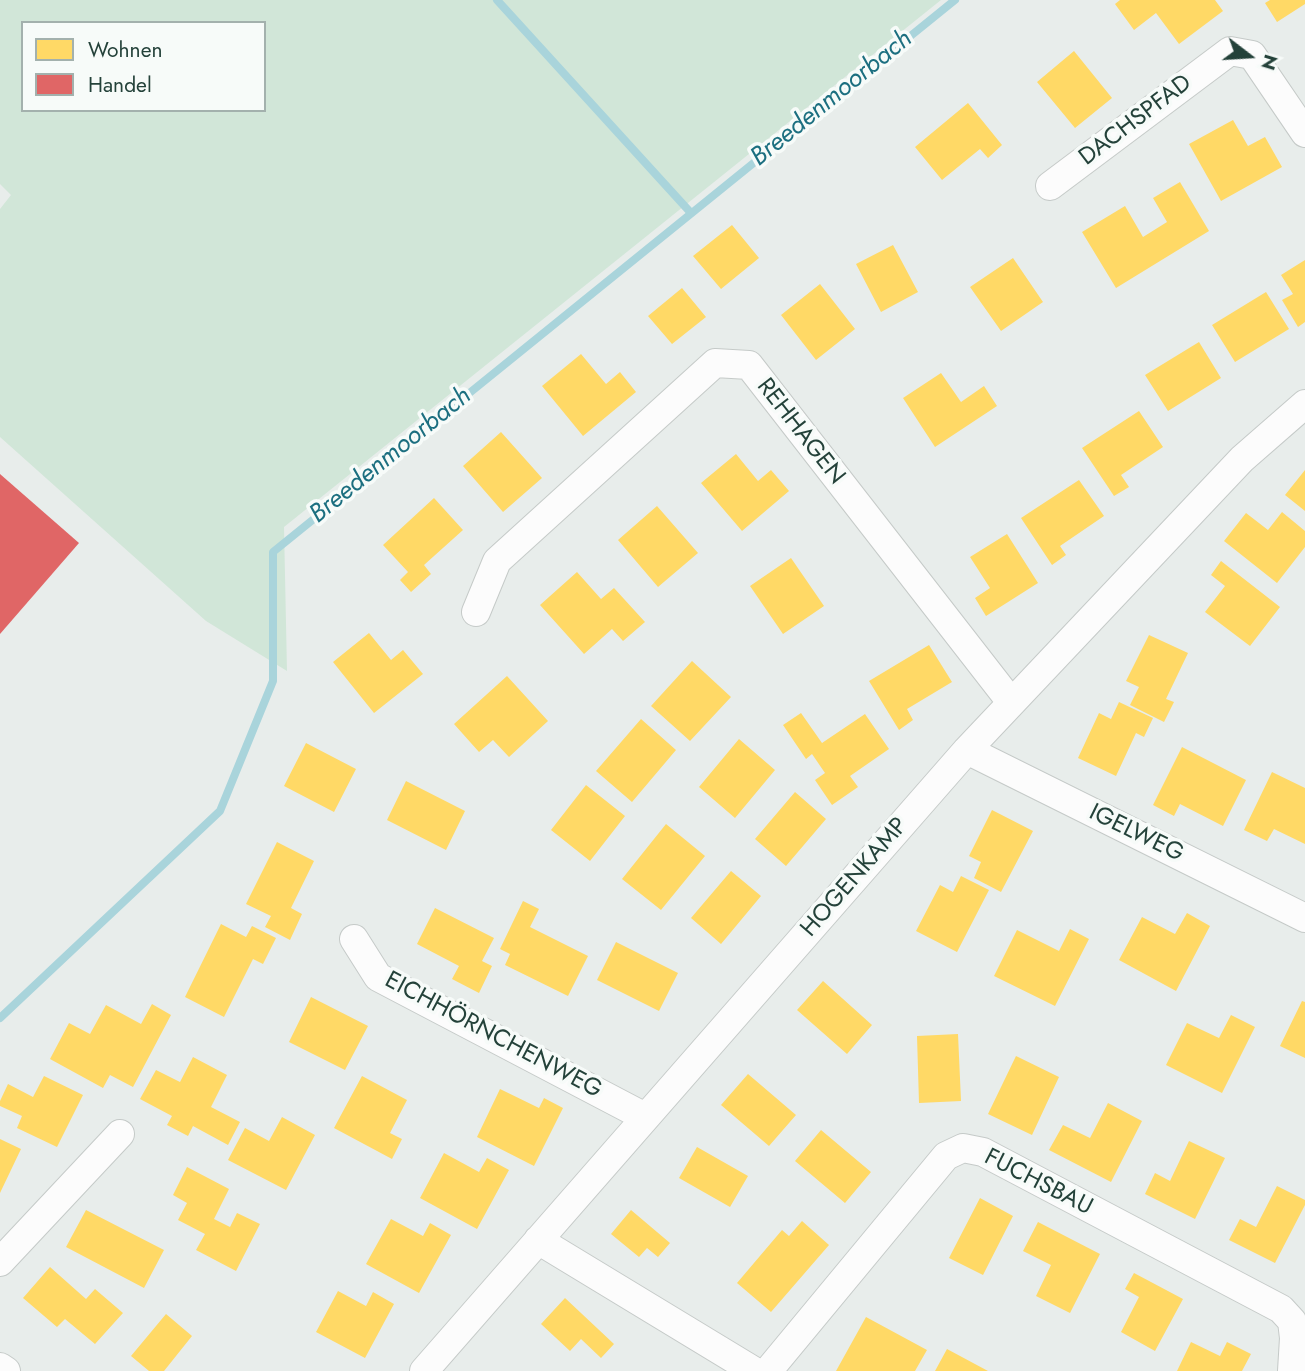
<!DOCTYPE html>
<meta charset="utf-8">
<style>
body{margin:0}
#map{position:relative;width:1305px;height:1371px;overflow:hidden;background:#e8edeb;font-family:Jost,sans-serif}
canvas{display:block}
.legend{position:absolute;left:21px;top:21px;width:245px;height:91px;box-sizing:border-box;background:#f7fbf9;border:2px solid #a3b1ad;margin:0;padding:9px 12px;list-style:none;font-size:21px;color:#24423a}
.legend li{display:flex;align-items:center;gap:14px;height:35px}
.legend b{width:35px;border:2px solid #a3b1ad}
.north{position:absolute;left:1214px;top:21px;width:70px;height:70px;-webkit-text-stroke:5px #f7fbf9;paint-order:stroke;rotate:107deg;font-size:19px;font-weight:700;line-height:28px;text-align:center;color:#24423a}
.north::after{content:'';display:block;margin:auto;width:24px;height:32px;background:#24423a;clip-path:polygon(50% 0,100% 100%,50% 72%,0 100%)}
</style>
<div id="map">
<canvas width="1305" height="1371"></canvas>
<ul class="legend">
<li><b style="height:19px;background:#ffd966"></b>Wohnen</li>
<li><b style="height:19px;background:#e06666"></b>Handel</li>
</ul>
<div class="north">N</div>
</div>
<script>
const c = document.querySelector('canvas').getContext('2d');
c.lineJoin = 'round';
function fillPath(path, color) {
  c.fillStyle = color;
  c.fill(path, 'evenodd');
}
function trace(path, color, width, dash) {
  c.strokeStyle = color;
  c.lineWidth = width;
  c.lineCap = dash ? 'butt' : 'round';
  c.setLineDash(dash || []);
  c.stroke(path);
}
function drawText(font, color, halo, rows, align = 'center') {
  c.font = font + ' Jost,sans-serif';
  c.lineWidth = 7;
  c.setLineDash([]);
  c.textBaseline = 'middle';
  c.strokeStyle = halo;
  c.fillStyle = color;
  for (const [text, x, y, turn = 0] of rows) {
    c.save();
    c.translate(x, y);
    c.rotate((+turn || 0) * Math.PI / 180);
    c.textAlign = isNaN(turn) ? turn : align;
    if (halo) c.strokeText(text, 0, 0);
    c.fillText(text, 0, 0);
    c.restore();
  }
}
const green = new Path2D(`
 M0 0H941L284 527 287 671 206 621 0 437V209L11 195 0 184ZM23 23H264V110H23Z`);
const homes = new Path2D(`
 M1120 0H1215L1223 11 1179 44 1156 13 1134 30 1115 4Z
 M1270 0H1305V4L1277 22 1265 3Z
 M1074 51 1112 98 1075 128 1037 82Z
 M968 103 1002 145 988 158 980 149 942 180 915 147Z
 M1233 120 1248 146 1265 137 1282 167 1221 201 1189 144Z
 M1180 182 1209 231 1116 288 1082 232 1125 206 1143 237 1167 222 1153 198Z
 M732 225 759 258 721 289 693 256Z
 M893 245 918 292 881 312 856 264Z
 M1013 258 1043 302 1001 331 970 287Z
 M1305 260V322L1298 327 1282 300 1293 294 1281 275Z
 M820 284 855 329 816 360 781 315Z
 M682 288 706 317 672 344 648 316Z
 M1266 292 1289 329 1235 362 1212 325Z
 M1199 342 1221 378 1168 411 1145 375Z
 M581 354 606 384 620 372 636 392 583 436 542 386Z
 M941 373 961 402 984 386 997 406 935 447 903 398Z
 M1139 411 1163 447 1121 475 1129 487 1114 496 1082 448Z
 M501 432 542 478 503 512 463 466Z
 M736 454 758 481 771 470 789 491 742 531 701 483Z
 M1305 470V511L1285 495Z
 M1079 480 1104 516 1060 546 1066 555 1052 565 1021 518Z
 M434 498 463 530 424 565 431 574 411 592 400 580 408 572 383 545Z
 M657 506 698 553 658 587 618 540Z
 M1282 512 1305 531V547L1277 583 1224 541 1246 513 1268 530Z
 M1007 534 1038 583 986 616 975 598 990 588 970 557Z
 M791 558 824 606 783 634 750 586Z
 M1221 561 1280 607 1250 646 1205 612 1225 586 1211 575Z
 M577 572 601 599 614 588 645 622 623 641 612 629 584 654 540 605Z
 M369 633 391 660 403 650 423 674 374 713 333 662Z
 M1149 635 1188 653 1166 699 1174 702 1164 722 1130 705 1139 687 1126 681Z
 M929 645 952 682 907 709 913 720 899 730 869 681Z
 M692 661 731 697 690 741 651 706Z
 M507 676 548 721 509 757 493 740 479 752 454 724Z
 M1119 702 1153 718 1144 737 1136 733 1116 776 1078 758 1099 713 1111 719Z
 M801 713 822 743 865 714 889 749 850 776 858 787 832 805 815 780 825 773 812 754 806 759 783 725Z
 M641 719 676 750 632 802 596 771Z
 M739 739 775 770 735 818 699 787Z
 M306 743 356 769 334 812 284 786Z
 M1182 747 1246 780 1223 826 1180 804 1174 816 1153 805Z
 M1272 772 1305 788V844L1274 829 1267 841 1244 830Z
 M406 781 465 811 446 850 387 820Z
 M586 785 625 816 590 861 551 830Z
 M795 792 826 819 786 866 755 839Z
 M992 810 1033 831 1001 892 974 878 981 862 969 856Z
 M666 824 705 856 661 910 622 879Z
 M277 842 314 861 291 908 302 914 290 940 265 927 271 916 246 904Z
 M731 871 761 896 721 944 691 918Z
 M961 876 989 890 957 952 916 931 940 885 953 892Z
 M523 901 539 909 530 927 588 956 568 996 505 965 510 954 500 949Z
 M435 908 494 938 482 961 492 966 479 993 452 979 459 966 417 944Z
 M1187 913 1210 926 1176 991 1119 960 1142 917 1175 934Z
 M221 924 246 937 252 926 276 938 263 964 253 959 224 1017 185 997Z
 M1070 929 1089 939 1055 1006 994 976 1017 930 1059 951Z
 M616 942 678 973 659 1011 597 980Z
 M823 981 872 1025 847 1054 797 1010Z
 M311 997 368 1026 345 1070 289 1042Z
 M1302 1001 1305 1002V1058L1280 1046Z
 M152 1004 171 1015 133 1087 110 1075 103 1088 50 1059 69 1023 90 1034 106 1005 141 1024Z
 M1231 1015 1255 1027 1222 1093 1166 1065 1187 1023 1219 1038Z
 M958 1034 961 1101 919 1103 917 1036Z
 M1016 1056 1059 1077 1032 1135 988 1114Z
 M193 1057 227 1075 211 1107 240 1122 228 1145 193 1126 188 1136 167 1125 172 1116 140 1099 156 1070 180 1082Z
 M748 1074 796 1115 769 1146 721 1105Z
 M44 1076 83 1095 57 1147 17 1128 22 1116 0 1106V1101L8 1084 33 1097Z
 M362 1076 407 1100 390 1133 402 1139 392 1159 334 1128Z
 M500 1089 539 1108 544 1098 563 1108 534 1166 477 1137Z
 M1108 1103 1142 1121 1111 1182 1049 1150 1063 1125 1090 1138Z
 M282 1117 315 1135 286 1190 228 1160 245 1128 269 1141Z
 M821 1130 871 1172 845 1203 795 1161Z
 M0 1139 21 1149 0 1193Z
 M1189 1141 1225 1158 1195 1219 1145 1194 1155 1173 1170 1181Z
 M697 1147 748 1176 730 1207 679 1178Z
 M444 1153 479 1172 487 1158 509 1170 477 1229 420 1198Z
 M187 1167 229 1189 214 1219 230 1227 237 1213 260 1224 236 1271 196 1250 205 1234 178 1220 187 1203 173 1195Z
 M1277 1186 1305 1200V1205L1275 1263 1229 1240 1240 1219 1256 1227Z
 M980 1198 1013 1216 983 1275 949 1258Z
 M86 1210 164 1250 144 1288 66 1247Z
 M631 1210 670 1243 658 1257 647 1248 639 1257 611 1234Z
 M391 1219 423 1236 430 1223 451 1235 419 1293 366 1264Z
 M802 1221 829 1245 771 1312 737 1283 782 1230 789 1236Z
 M1038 1222 1100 1254 1070 1313 1036 1296 1051 1265 1023 1251Z
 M50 1267 86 1299 95 1289 123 1313 95 1344 65 1319 57 1327 23 1298Z
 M1134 1273 1183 1299 1155 1351 1121 1332 1139 1297 1125 1289Z
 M338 1291 366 1306 373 1292 394 1304 365 1358 316 1332Z
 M565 1298 614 1344 601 1358 581 1339 570 1351 541 1324Z
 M166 1314 192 1336 164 1371H149L131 1356Z
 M866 1317 927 1350 915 1371H836Z
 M1191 1342 1220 1356 1227 1342 1251 1354 1242 1371H1177Z
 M947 1349 988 1371H935Z`);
const shops = new Path2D(`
 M0 474 79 543 0 634Z`);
const stream = new Path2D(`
 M497 0 691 213
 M0 1018 220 811 273 681V552L955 0`);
const minor = new Path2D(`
 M1050 186 1230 51 1252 55 1305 133
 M476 612 497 561 715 363 749 365 1011 702
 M967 750 1305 918
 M354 939 378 977 645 1117
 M538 1240 754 1371
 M0 1262 120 1134
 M0 1367 6 1371
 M424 1371 967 750 1242 459 1305 404
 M768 1371 946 1156 963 1148 983 1152 1281 1309 1292 1321 1294 1338 1292 1371`);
const streetNames = [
 ["DACHSPFAD",1136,121,-37],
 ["REHHAGEN",800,432,52],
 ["IGELWEG",1136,834,26],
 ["HOGENKAMP",855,878,-49],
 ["EICHHÖRNCHENWEG",493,1036,28],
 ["FUCHSBAU",1038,1183,27]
];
const waterNames = [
 ["Breedenmoorbach",832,99,-39],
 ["Breedenmoorbach",391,456,-39]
];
fillPath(green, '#d1e6d8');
fillPath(homes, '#ffd966');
fillPath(shops, '#e06666');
trace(stream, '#a9d4db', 8);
trace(minor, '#c5cac8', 30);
trace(minor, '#fcfcfc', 28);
drawText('24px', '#24423a', '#f7fbf9', streetNames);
drawText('italic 26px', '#1c6f80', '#f7fbf9', waterNames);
</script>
